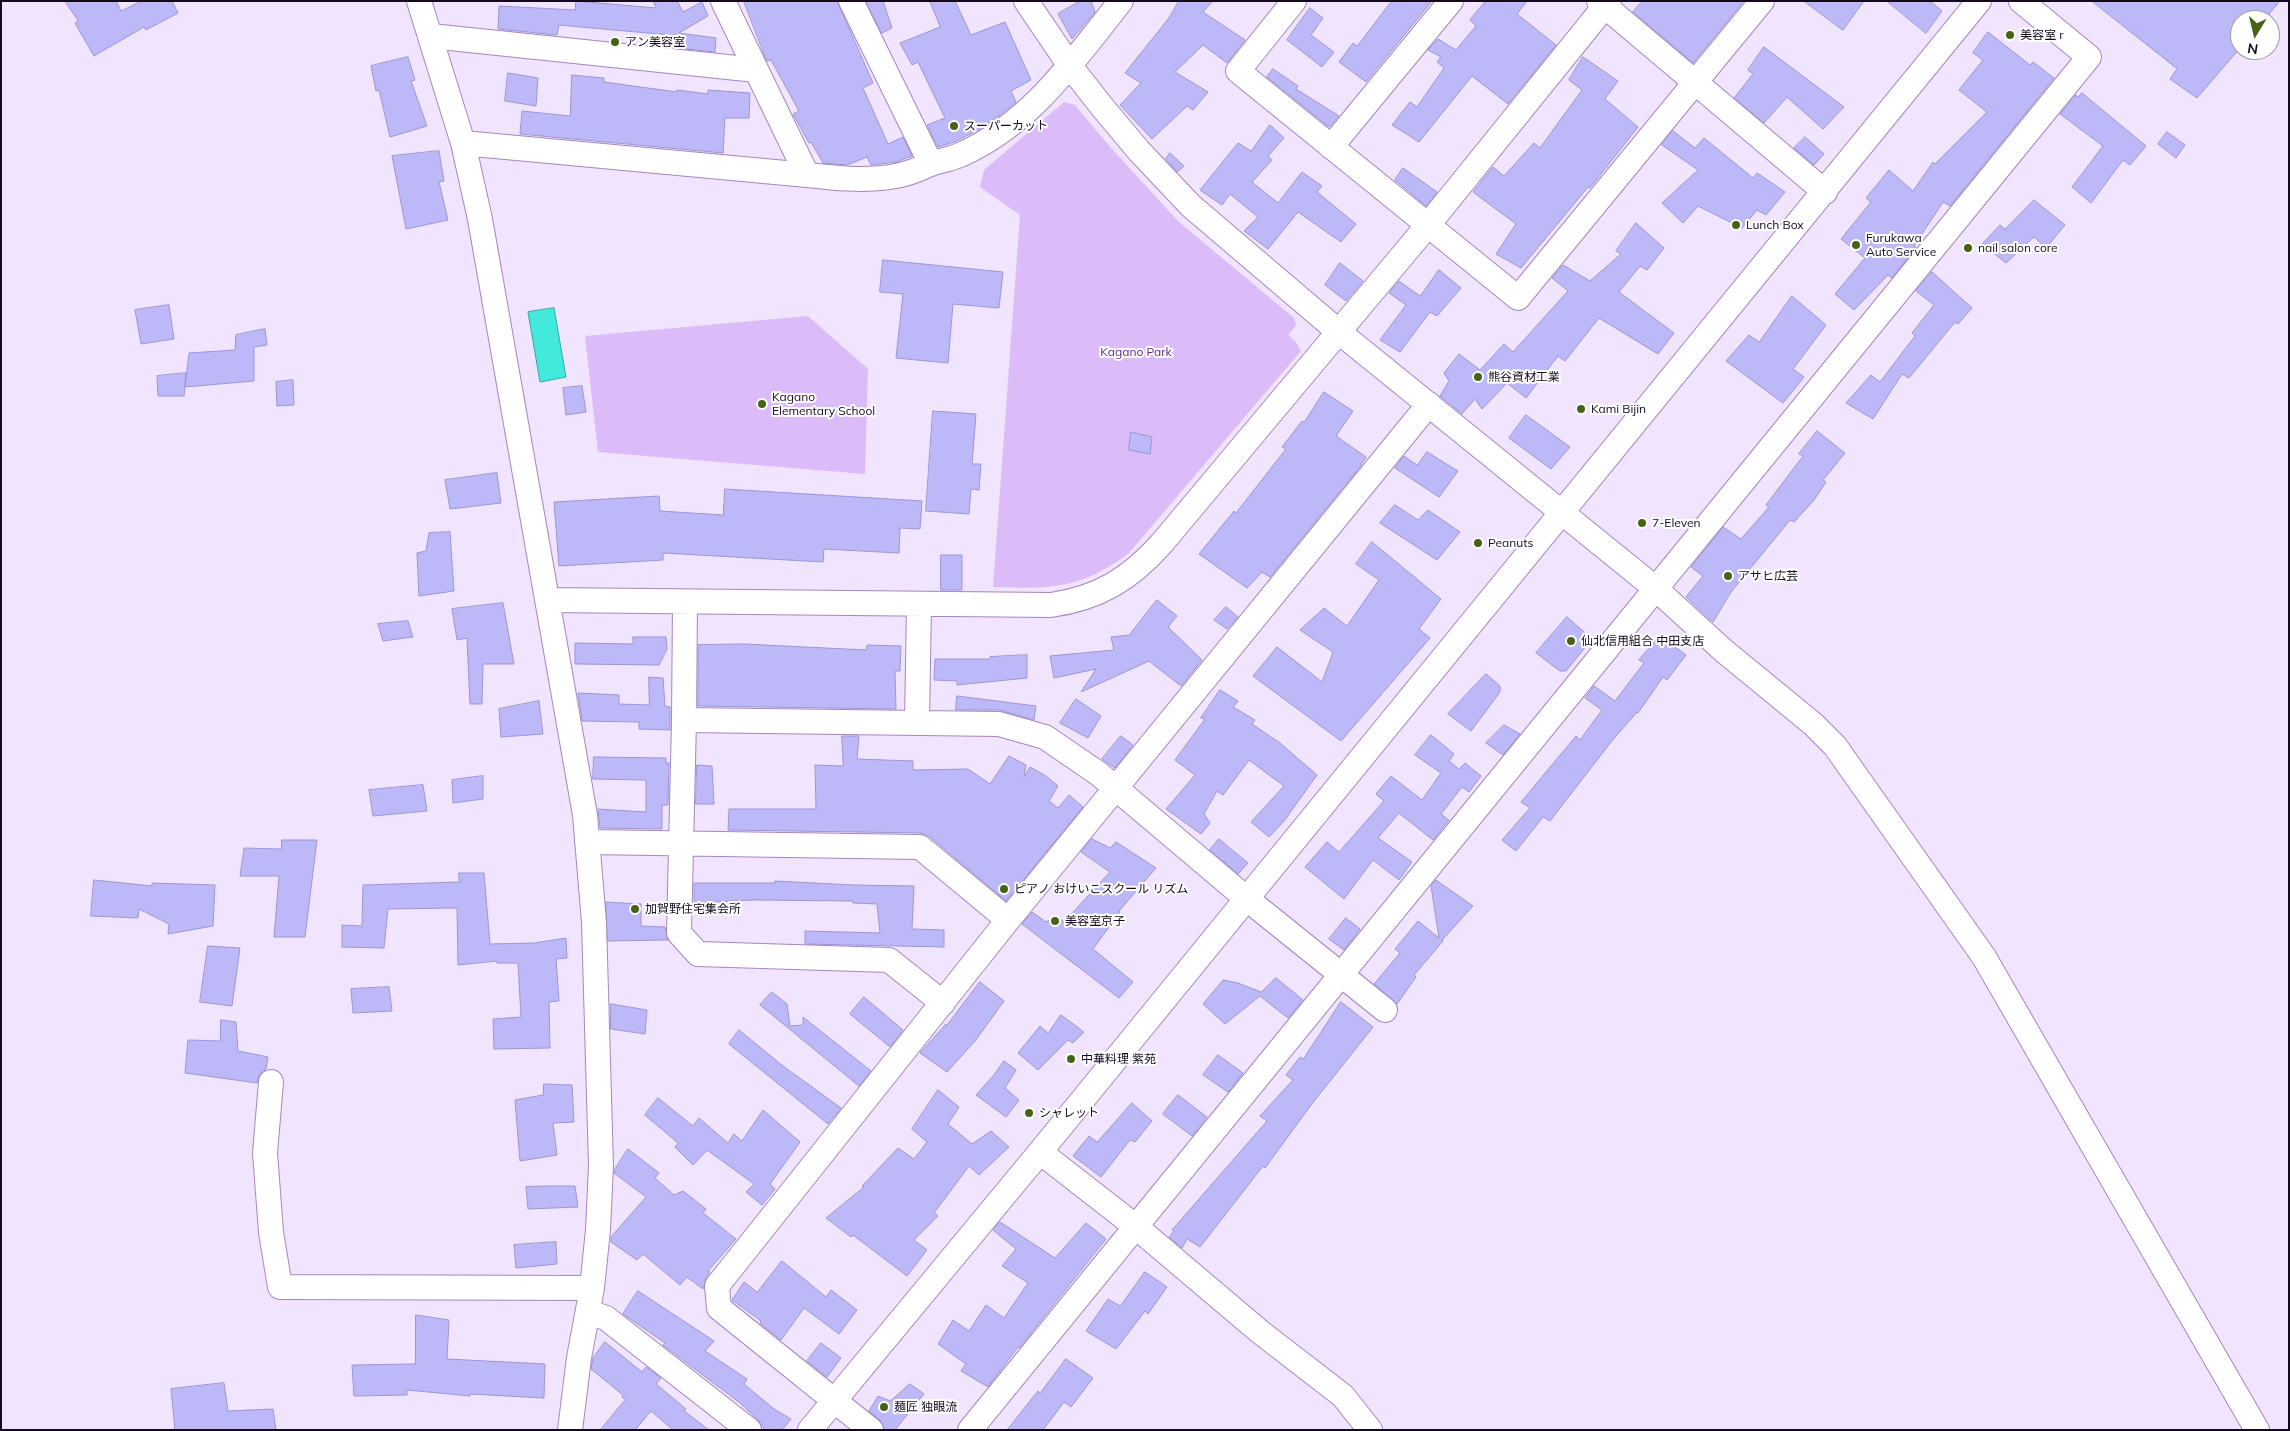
<!DOCTYPE html>
<meta charset="utf-8">
<style>
body{margin:0}
#map{position:relative;width:2290px;height:1431px;overflow:hidden;background:#f1e4fe;font-family:Mulish,sans-serif}
canvas{display:block}
.frame{position:absolute;inset:0;border:2px solid #15091e;pointer-events:none}
.north{position:absolute;left:2230px;top:10px;width:50px;height:50px;box-sizing:border-box;background:#fff;border:1px solid #a19da5;border-radius:50%;rotate:189deg;font-size:14px;font-weight:700;line-height:20px;text-align:center;color:#15091e}
.north::after{content:'';display:block;margin:auto;width:18px;height:22px;background:#466214;clip-path:polygon(50% 0,100% 100%,50% 72%,0 100%)}
</style>
<div id="map">
<canvas width="2290" height="1431"></canvas>
<div class="frame"></div>
<div class="north">N</div>
</div>
<script>
const c = document.querySelector('canvas').getContext('2d');
c.lineJoin = 'round';
function fillPath(path, color) {
  c.fillStyle = color;
  c.fill(path, 'evenodd');
}
function trace(path, color, width, dash) {
  c.strokeStyle = color;
  c.lineWidth = width;
  c.lineCap = dash ? 'butt' : 'round';
  c.setLineDash(dash || []);
  c.stroke(path);
}
function drawText(font, color, halo, rows, align = 'center') {
  c.font = font + ' Mulish,"Noto Sans JP",sans-serif';
  c.lineWidth = 4;
  c.setLineDash([]);
  c.textBaseline = 'middle';
  c.strokeStyle = halo;
  c.fillStyle = color;
  for (const [text, x, y, turn = 0] of rows) {
    c.save();
    c.translate(x, y);
    c.rotate((+turn || 0) * Math.PI / 180);
    c.textAlign = isNaN(turn) ? turn : align;
    if (halo) c.strokeText(text, 0, 0);
    c.fillText(text, 0, 0);
    c.restore();
  }
}
const green = new Path2D(`
 M1064 102 1075 105 1111 148 1179 222 1294 318 1296 325 1288 335 1296 342 1301 351 1129 553C1081 589 1051 589 993 587L1020 215 980 187 984 170Z
 M808 316 868 369 865 474 598 452 585 336Z`);
const water = new Path2D(`
 M554 308 566 377 540 382 528 312Z`);
const building = new Path2D(`
 M65 1H116L121 11 142 1H172L178 13 146 30 144 27 94 56 75 23 78 21Z
 M576 1 656 8 653 1H677L683 12 702 2 708 16 679 33 716 38 715 52 669 47 670 35 559 25 557 35 498 29 499 6 575 10Z
 M744 1H837L873 83 863 88 888 144 903 137 912 156 896 162 879 164 871 165 867 157 847 165 823 163 811 142 809 143 793 114 799 111 771 60 767 61Z
 M866 1H883L892 28 882 33Z
 M930 1H955L971 35 1005 22 1031 80 1011 91 1016 102 1000 115 978 130 954 142 938 147 927 125 945 118 918 62 912 65 900 43 940 27Z
 M1080 1H1091L1095 12 1072 39 1058 14Z
 M1179 1H1213L1203 12 1245 40 1227 63 1203 45 1175 72 1208 92 1193 110 1187 106 1152 139 1120 105 1141 83 1125 73 1169 18Z
 M1392 1H1432L1366 82 1339 62 1353 43 1357 46Z
 M1486 1H1527L1517 14 1556 45 1508 104 1472 76 1419 142 1392 125 1410 102 1417 107 1444 68 1437 62 1441 57 1428 50 1438 39 1456 50 1476 26 1470 20Z
 M1643 1H1744L1693 63 1633 12Z
 M1804 1H1864L1843 30Z
 M1887 1H1930L1942 11 1926 33Z
 M2092 1H2280L2264 20H2240V48L2197 98 2170 79 2177 69Z
 M1310 8 1323 18 1311 35 1334 52 1322 67 1287 40Z
 M1988 32 2030 65 2033 62 2054 78 1950 206 1943 202 1914 246 1916 247 1892 278 1888 275 1854 310 1835 294 1865 258 1841 239 1871 202 1866 198 1889 170 1913 191 1933 162 1935 164 1987 112 1959 90 1983 60 1973 53Z
 M1764 47 1844 107 1823 129 1787 97 1764 123 1734 98 1753 74 1748 70Z
 M408 57 415 80 411 81 427 126 390 137 379 90 376 91 371 66Z
 M1583 57 1618 81 1605 99 1638 127 1590 188 1588 187 1521 268 1496 254 1516 224 1473 192 1493 167 1504 176 1534 143 1540 148 1582 90 1569 80Z
 M1273 69 1298 86 1296 89 1339 116 1329 127 1267 77Z
 M508 73 538 78 536 106 505 101Z
 M572 75 604 78V82L677 92V90L708 94V90L750 93 749 118H725L723 153 520 134 522 111 570 116Z
 M2082 93 2146 146 2130 165 2123 160 2091 203 2072 187 2103 146 2060 114 2076 95 2078 97Z
 M1270 125 1284 138 1268 156 1272 160 1252 182 1278 203 1302 172 1322 186 1317 192 1356 224 1341 242 1298 212 1268 249 1244 231 1258 217 1230 194 1222 205 1200 190 1238 143 1251 151Z
 M1673 131 1695 148 1704 138 1753 178 1757 173 1785 192 1766 215 1757 210 1742 228 1698 206 1683 223 1662 203 1698 170 1662 145Z
 M2167 132 2185 145 2176 158 2158 144Z
 M1805 137 1824 154 1814 165 1794 148Z
 M439 151 444 181 439 182 448 220 406 229 392 156Z
 M1170 153 1184 166 1177 172 1166 159Z
 M1403 168 1437 192 1426 206 1395 180Z
 M2034 200 2065 225 2046 248 2034 237 2006 263 1982 244 2000 225 2005 229Z
 M1636 223 1664 248 1647 270 1640 266 1619 292 1674 333 1658 354 1599 318 1565 361 1558 356 1526 398 1507 383 1482 409 1475 399 1462 414 1440 396 1449 381 1444 373 1459 354 1480 370 1504 344 1513 352 1568 291 1552 278 1563 265 1590 281 1621 254 1616 251Z
 M883 260 1003 272 999 308 953 304 948 363 896 358 903 294 880 292Z
 M1340 263 1363 281 1346 301 1325 285Z
 M1439 270 1461 288 1437 316 1430 312 1400 352 1380 340 1406 305 1389 293 1399 281 1420 296Z
 M1932 272 1972 308 1958 324 1955 322 1909 378 1902 374 1873 419 1846 403 1871 375 1880 382 1915 336 1912 333 1934 305 1916 291Z
 M1792 296 1826 325 1793 369 1804 377 1783 403 1726 361 1749 335 1759 342Z
 M169 305 174 339 141 344 135 310Z
 M265 329 267 345 254 347V381L185 387 189 353 235 350 236 335Z
 M186 373 184 396H158L157 376Z
 M293 380 294 405 277 406 276 382Z
 M582 386 586 412 566 415 563 388Z
 M1324 392 1353 411 1336 436 1366 457 1359 468 1270 577 1262 572 1247 588 1199 554 1234 511 1236 513 1286 449 1282 447 1302 421 1304 422Z
 M933 411 976 414 972 464H981L979 490 971 489 969 514 926 511Z
 M1526 415 1570 447 1551 469 1509 438Z
 M1817 431 1845 453 1823 480 1826 482 1814 500 1794 522 1790 520 1731 592 1713 622 1686 597 1703 576 1691 567 1723 527 1741 539 1769 507 1766 505 1803 456 1799 454Z
 M1131 432 1152 437 1150 454 1129 450Z
 M1427 452 1458 471 1439 497 1395 468 1404 456 1417 465Z
 M497 473 501 503 450 509 445 480Z
 M725 489 922 501 920 529 900 528 899 553 824 549 823 562 663 553V560L559 566 554 502 659 496 660 511 723 515Z
 M1395 505 1418 520 1428 510 1460 532 1437 560 1380 523Z
 M450 532 454 591 419 596 417 553 426 551 429 533Z
 M1372 542 1441 599 1419 629 1430 638 1341 741 1253 676 1277 647 1322 682 1333 652 1300 630 1324 608 1347 626 1379 580 1356 564Z
 M941 555H962V590H941Z
 M1157 600 1177 616 1168 627 1202 660 1181 686 1149 661 1081 692 1096 669 1054 678 1050 656 1114 650 1111 637 1129 635Z
 M503 603 514 664H483L482 704H470L467 638 457 640 452 609Z
 M1226 607 1238 617 1227 629 1214 620Z
 M1567 617 1592 639 1566 671H1560L1536 653Z
 M408 621 413 637 383 641 378 624Z
 M1660 636 1686 655 1667 680 1663 677 1638 713 1637 712 1611 742 1550 821 1543 817 1516 851 1502 840 1530 808 1521 802 1576 736 1580 740 1602 710 1585 698 1594 686 1615 701 1644 663 1639 660Z
 M633 637H666L667 649 659 665 575 664V643L633 644Z
 M744 644 866 650 867 645 901 646 900 671H895L896 709 698 706V645Z
 M1027 655V678L957 685V681L934 680 935 659H990V657Z
 M1486 674 1500 686V692L1471 731 1448 714Z
 M649 677 663 678 665 706 670 707V730L639 729V722L582 721 578 693 619 695V704L649 705Z
 M1220 690 1238 701 1233 707 1255 720 1252 724 1280 743 1317 775 1284 821 1269 837 1251 822 1284 786 1249 760 1223 795 1217 791 1204 814 1210 823 1201 834 1166 809 1195 775 1175 760 1205 719 1201 718Z
 M957 696 1036 706 1034 720 999 710H956Z
 M1076 699 1101 716 1088 738 1060 723Z
 M539 701 543 734 501 737 499 709Z
 M1504 725 1520 734 1503 755 1486 743Z
 M1431 735 1454 754 1449 761 1459 769 1465 763 1481 776 1469 792 1462 787 1441 814 1449 820 1433 840 1399 813 1378 838 1412 862 1399 880 1373 860 1344 899 1305 867 1327 842 1339 852 1384 801 1376 794 1391 776 1422 800 1441 773 1415 755Z
 M842 736H859L857 759 913 761V770L968 769 990 784 1009 756 1026 765 1024 777 1030 767 1046 776 1058 786 1049 801 1058 808 1069 795 1083 807 1006 901 929 836 921 833 728 830 729 809H816L815 765 843 766Z
 M1121 736 1133 745 1115 768 1102 759Z
 M594 757 666 758V763H669L668 805H662V829L600 828 598 809 646 812V780L593 779Z
 M697 765 712 766 714 804H696Z
 M483 776V799L453 803 452 780Z
 M423 785 427 811 373 816 369 790Z
 M1092 839 1110 848 1116 842 1156 868 1119 911 1120 912 1093 949 1133 982 1119 998 1022 924 1032 912 1046 922 1056 916 1064 922 1110 872 1081 852Z
 M1219 839 1248 863 1238 874 1210 850Z
 M282 840H317L305 937H274L279 876H240L244 848 281 849Z
 M459 873H484L490 944 534 943 566 938 567 958 556 959 559 1001 549 1002 550 1048 494 1049 493 1019 521 1017 518 963H497V961L458 965 457 908 388 909 384 948 342 947V925L362 926 363 885 459 882Z
 M94 880 152 886V883L215 885 213 926 168 934 169 924 139 909 138 918 91 916Z
 M1436 880 1473 906 1442 940 1443 941 1414 975 1416 977 1397 1004 1374 984 1400 953 1395 949 1418 921 1439 938 1431 886Z
 M775 881 854 885 914 886 912 929 944 930V947L805 944V931L880 933 877 904 853 903V901L753 900 694 903V883H775Z
 M606 902 641 904V926L665 927 668 940 608 941Z
 M1346 918 1360 929 1344 950 1329 939Z
 M208 946 240 948 232 1006 200 1002Z
 M1276 978 1303 1000 1288 1018 1260 996 1225 1024 1203 1004 1223 980 1238 983 1261 992Z
 M980 982 1004 1001 975 1041 947 1072 920 1053 946 1024V1026Z
 M389 987 392 1011 353 1013 351 989Z
 M772 992 787 1004 790 1026 803 1025V1017L871 1071 859 1086 760 1005Z
 M864 997 903 1030 890 1047 850 1014Z
 M1341 1002 1373 1027 1311 1105 1265 1168 1263 1166 1200 1247 1187 1239 1182 1248 1169 1237 1174 1231 1172 1230 1267 1121 1260 1116 1293 1080 1286 1075 1300 1057 1303 1059Z
 M611 1004 647 1010 645 1034 611 1029Z
 M1061 1015 1084 1032 1073 1043 1068 1040 1038 1070 1018 1053 1040 1026 1048 1033Z
 M221 1020 236 1022 238 1051 268 1057 266 1069 259 1075 257 1083 185 1073 188 1040 220 1041Z
 M739 1030 783 1066 841 1108 828 1124 729 1044Z
 M1218 1055 1243 1073 1228 1092 1203 1075Z
 M1004 1061 1016 1070 1005 1088 1019 1100 1006 1117 976 1095 994 1075Z
 M544 1084 572 1085 574 1122 553 1123 557 1155 520 1161 515 1100 543 1095Z
 M938 1090 959 1107 948 1124 972 1144 991 1131 1009 1147 979 1175 969 1166 934 1213 938 1216 914 1240 927 1250 907 1276 853 1235 851 1237 826 1218 864 1187 862 1186 898 1148 914 1159 927 1142 912 1129Z
 M1178 1095 1207 1117 1192 1136 1163 1114Z
 M658 1098 693 1126 699 1118 728 1143 734 1134 742 1141 763 1110 800 1142 770 1184 775 1189 762 1205 746 1192 754 1184 707 1150 693 1165 675 1147 678 1143 645 1115Z
 M1132 1103 1152 1121 1135 1142 1130 1140 1101 1177 1073 1156 1089 1136 1097 1142Z
 M628 1149 659 1173 655 1178 674 1195 683 1191 706 1209 703 1213 736 1239 708 1271 710 1272 706 1278 703 1289 687 1277 680 1285 643 1254 637 1260 611 1242V1237L646 1197 614 1173 615 1169Z
 M546 1186H575L578 1207 528 1209 526 1187Z
 M1000 1222 1055 1258 1086 1223 1106 1239 1019 1348 1018 1347 988 1387 961 1371 966 1364 938 1344 953 1320 969 1331 986 1305 1004 1318 1028 1283 1002 1266 1016 1249 993 1230Z
 M556 1242 557 1264 516 1268 514 1245Z
 M782 1261 826 1297 831 1290 857 1310 839 1334 804 1308 781 1340 760 1323 761 1321 732 1300 744 1282 757 1292Z
 M1145 1272 1167 1287 1148 1314 1145 1311 1116 1349 1086 1331 1108 1299 1120 1306Z
 M638 1291 714 1341 705 1351 747 1379 744 1384 774 1409 791 1419 782 1430H765L758 1420 740 1403 663 1345 665 1343 623 1314Z
 M416 1315 449 1320 447 1359 545 1364 544 1398 470 1394V1396L407 1390V1395L354 1396 352 1365 415 1364Z
 M605 1342 642 1372 646 1367 661 1378 656 1384 686 1409 684 1411 709 1430H673L651 1411 635 1430H600L625 1400 622 1397 623 1395 591 1369 593 1358Z
 M821 1343 841 1358 827 1377 807 1361Z
 M1066 1359 1093 1378 1071 1407 1064 1402 1043 1430H1007L1038 1391 1040 1393Z
 M224 1383 228 1411 273 1409 276 1430H175L171 1389Z
 M910 1384 924 1394 895 1430H884L880 1420 869 1411 878 1396 890 1401Z`);
const minor = new Path2D(`
 M419 1 463 143 480 219 585 815 594 922 601 1166 598 1230 592 1288 579 1358 570 1430
 M723 1 807 175
 M851 1 931 164
 M1026 1 1070 66 1103 108 1139 151 1191 206 1339 332 1655 588 1724 651 1813 724 1835 746 1984 957 2257 1430
 M1294 1 1238 71 1518 298 1762 1
 M1599 1 1825 192
 M431 36 756 70
 M463 143 807 175C834 178 863 181 890 177 904 175 918 170 930 164 940 161 950 159 960 155 1031 124 1074 60 1121 1
 M1331 147 1451 1
 M547 600 1051 605C1099 598 1130 579 1162 543L1428 225 1609 1
 M685 603 684 720 999 724 1045 737 1099 774 1247 899 1385 1010
 M684 720 679 933 698 954 889 960 943 1003
 M917 722 919 604
 M587 842 920 847 1008 920
 M271 1082 265 1153 271 1232 280 1287 592 1288
 M1040 1152 1135 1226 1259 1331 1343 1396 1370 1430
 M588 1312 606 1318 749 1430
 M810 1430 1040 1152 1979 1
 M871 1430 719 1308 717 1286 1008 920 1429 404
 M970 1430 2089 57 2021 1`);
const markers = [
 [2010,35,5,"#466214"],
 [615,42,5,"#466214"],
 [954,126,5,"#466214"],
 [1736,225,5,"#466214"],
 [1856,245,5,"#466214"],
 [1968,248,5,"#466214"],
 [1478,377,5,"#466214"],
 [762,404,5,"#466214"],
 [1581,409,5,"#466214"],
 [1642,523,5,"#466214"],
 [1478,543,5,"#466214"],
 [1728,576,5,"#466214"],
 [1571,641,5,"#466214"],
 [1004,889,5,"#466214"],
 [635,909,5,"#466214"],
 [1055,921,5,"#466214"],
 [1071,1059,5,"#466214"],
 [1029,1113,5,"#466214"],
 [884,1407,5,"#466214"]
];
const poiNames = [
 ["美容室 r",2020,35],
 ["アン美容室",625,42],
 ["スーパーカット",964,126],
 ["Lunch Box",1746,225],
 ["Furukawa",1866,238],
 ["Auto Service",1866,252],
 ["nail salon core",1978,248],
 ["熊谷資材工業",1488,377],
 ["Kagano",772,397],
 ["Elementary School",772,411],
 ["Kami Bijin",1591,409],
 ["7-Eleven",1652,523],
 ["Peanuts",1488,543],
 ["アサヒ広芸",1738,576],
 ["仙北信用組合 中田支店",1581,641],
 ["ピアノ おけいこスクール リズム",1014,889],
 ["加賀野住宅集会所",645,909],
 ["美容室京子",1065,921],
 ["中華料理 紫苑",1081,1059],
 ["シャレット",1039,1113],
 ["麺匠 独眼流",894,1407]
];
const parkNames = [
 ["Kagano Park",1136,352]
];
fillPath(green, '#dbbcf8');
fillPath(water, '#44e9dd');
trace(water, '#36a6a4', 1);
fillPath(building, '#bdb8f8');
trace(building, '#9b96d4', 1);
trace(minor, '#a486c1', 26);
trace(minor, '#fff', 24);
for (const [x, y, r, color] of markers) {
  const dot = new Path2D();
  dot.arc(x, y, r, 0, 2 * Math.PI);
  c.fillStyle = color;
  c.fill(dot);
  trace(dot, '#fff', 2);
}
drawText('12px', '#15091e', '#fff', poiNames, 'left');
drawText('12px', '#62258c', '#fff', parkNames);
</script>
